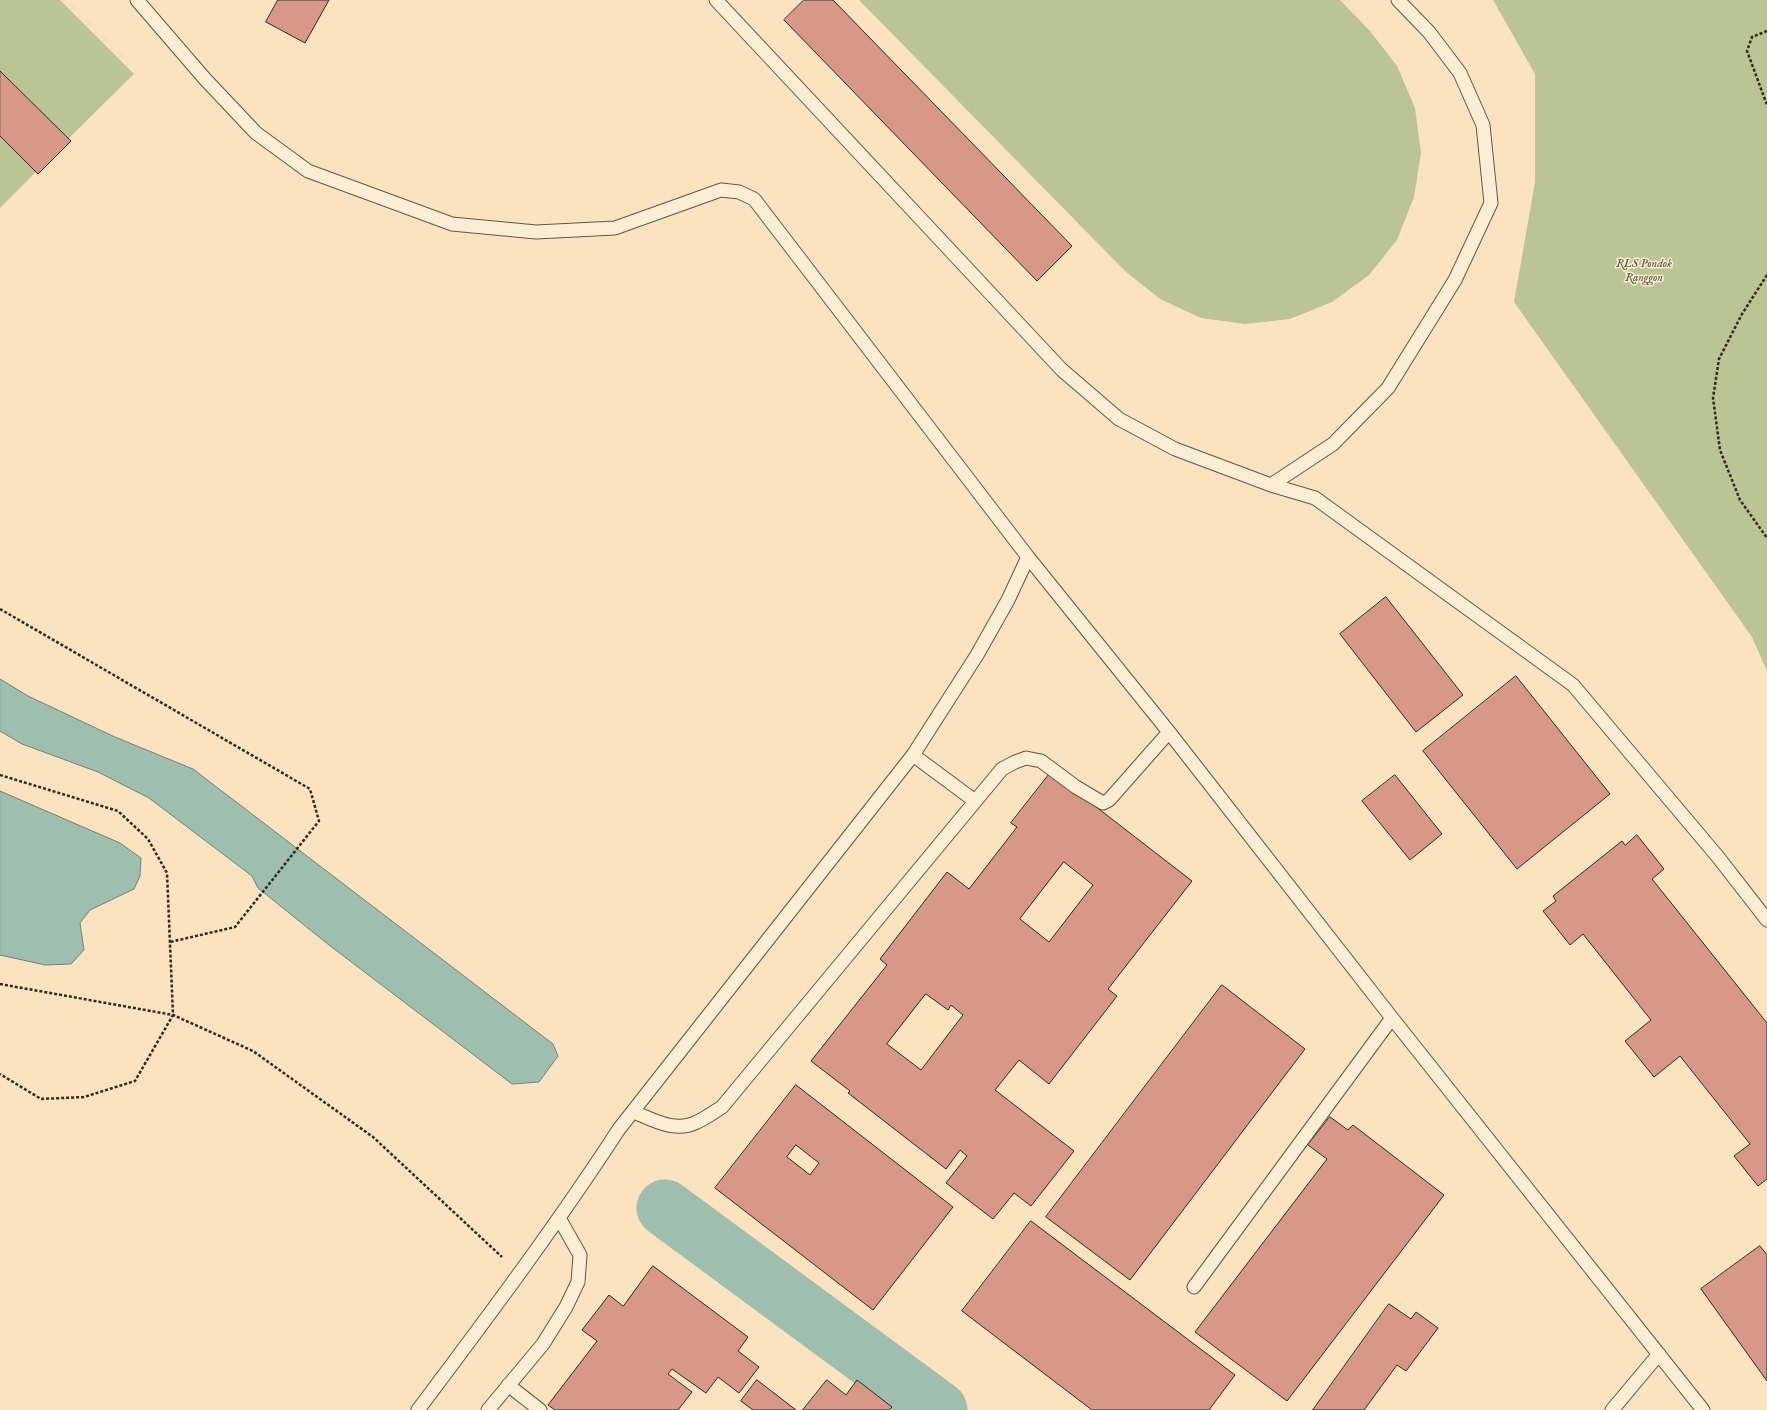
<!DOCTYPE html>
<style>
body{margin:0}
canvas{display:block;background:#fae3be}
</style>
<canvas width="1767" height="1410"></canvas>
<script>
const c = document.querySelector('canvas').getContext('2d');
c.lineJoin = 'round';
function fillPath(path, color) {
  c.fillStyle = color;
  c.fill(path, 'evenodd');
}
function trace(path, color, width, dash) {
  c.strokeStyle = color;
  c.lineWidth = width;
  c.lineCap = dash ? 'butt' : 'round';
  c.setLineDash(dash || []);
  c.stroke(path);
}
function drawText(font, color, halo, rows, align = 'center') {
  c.font = font + ' "IM FELL English",serif';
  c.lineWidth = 3;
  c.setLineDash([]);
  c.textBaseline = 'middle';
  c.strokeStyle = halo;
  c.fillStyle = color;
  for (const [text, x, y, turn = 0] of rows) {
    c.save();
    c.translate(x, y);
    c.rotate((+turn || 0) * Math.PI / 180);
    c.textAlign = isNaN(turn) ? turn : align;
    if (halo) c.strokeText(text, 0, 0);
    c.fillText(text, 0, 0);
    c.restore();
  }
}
const green = new Path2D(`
 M0 0H60L134 74 68 139 0 71Z
 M859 0H1340L1370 31 1397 66 1415 108 1421 153 1414 197 1397 240 1369 275 1332 302 1290 319 1245 324 1201 318 1160 299 1125 271Z
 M1493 0H1767V671L1752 637 1514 302 1535 182V74Z
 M0 131 38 170 0 208Z`);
const water = new Path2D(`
 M0 679 28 696 115 737 193 769 553 1044 558 1056 539 1082 512 1084 329 945 258 888 252 876 149 798 98 772 22 744 0 731Z
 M0 791 120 843 141 858 140 876 134 889 90 910 80 923 84 950 71 964 45 965 0 955Z`);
const river = new Path2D(`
 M665 1208 939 1410`);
const building = new Path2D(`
 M278 0H329L305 43 266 22Z
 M804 0H833L1072 246 1037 281 784 20Z
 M0 71 71 141 38 174 0 136Z
 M1386 597 1463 695 1416 732 1340 634Z
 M1516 676 1610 794 1517 869 1423 751Z
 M1051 772 1192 881 1108 989 1117 996 1049 1084 1019 1060 995 1090 1074 1151 1031 1206 1014 1193 993 1219 946 1183 967 1156 960 1150 946 1169 848 1093 850 1091 811 1061 887 965 880 959 947 872 969 889 1017 827 1011 823ZM1064 862 1093 885 1049 942 1020 919ZM926 994 948 1010 951 1005 963 1015 921 1070 887 1044Z
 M1395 775 1442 834 1410 860 1362 801Z
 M1637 835 1664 869 1652 879 1767 1023V1179L1758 1186 1734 1156 1750 1144 1680 1056 1654 1077 1625 1041 1651 1020 1583 934 1570 945 1543 911 1556 901 1553 896 1622 841 1625 845Z
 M1222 985 1305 1049 1130 1280 1046 1217Z
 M796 1085 953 1207 873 1310 715 1188ZM796 1145 819 1163 810 1175 787 1157Z
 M1330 1117 1348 1130 1353 1125 1444 1195 1287 1401 1195 1332 1327 1159 1308 1145Z
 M1031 1221 1235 1375 1209 1410H1092L962 1311Z
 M1760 1246 1767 1255V1381L1701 1289Z
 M653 1266 748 1337 738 1351 759 1367 739 1393 718 1377 706 1393 672 1369 668 1374 692 1392 678 1410H555L548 1405 597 1341 582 1330 609 1295 623 1306Z
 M1389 1304 1411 1319 1416 1312 1438 1328 1406 1371 1397 1365 1364 1410H1313Z
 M757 1380 796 1410H753L741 1401Z
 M827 1380 846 1395 857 1380 892 1407 889 1410H803Z`);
const path = new Path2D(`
 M1767 31 1752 37 1747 51 1767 105
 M1767 275 1742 314 1719 359 1713 398 1720 450 1740 500 1767 538
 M0 609 310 789 319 821 235 927 170 942
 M0 775 118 811 148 839 167 873 173 1015 135 1081 84 1097 41 1099 0 1074
 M0 984 173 1015 253 1051 373 1137 502 1257`);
const lane = new Path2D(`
 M137 0 205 79 256 133 308 171 452 224 536 232 615 228 721 190 739 192 754 199 1028 557 1169 732 1392 1018 1703 1410
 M716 0 1062 370 1119 419 1175 449 1271 485 1333 444 1388 388 1455 280 1491 203 1483 125 1460 73 1429 32 1398 0
 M1271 485 1315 498 1573 685 1718 857 1767 920
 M913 755 975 801
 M634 1112C653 1120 676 1133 697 1122 706 1118 714 1112 722 1107L1002 769 1015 762 1026 758 1041 761 1076 787 1103 803 1109 800 1169 732
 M1194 1287 1392 1018
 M508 1385 540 1410
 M418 1410C487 1318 556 1226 619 1129L913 755 977 655 1008 600 1028 557
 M488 1410 543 1344 566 1307 578 1282 580 1255 559 1218
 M1612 1410 1659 1354`);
const parkNames = [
 ["RLS Pondok",1644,265],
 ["Ranggon",1644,279]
];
fillPath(green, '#bbc493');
fillPath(water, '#9ebeae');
trace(water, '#738274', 1);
trace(river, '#9ebeae', 57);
fillPath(building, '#d89888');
trace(building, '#33271e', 1);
trace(lane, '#655646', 15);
trace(path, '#33271e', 2.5, [3, 2]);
trace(lane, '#fcedd5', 13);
drawText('italic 12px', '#554e3b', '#fcedd5', parkNames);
</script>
